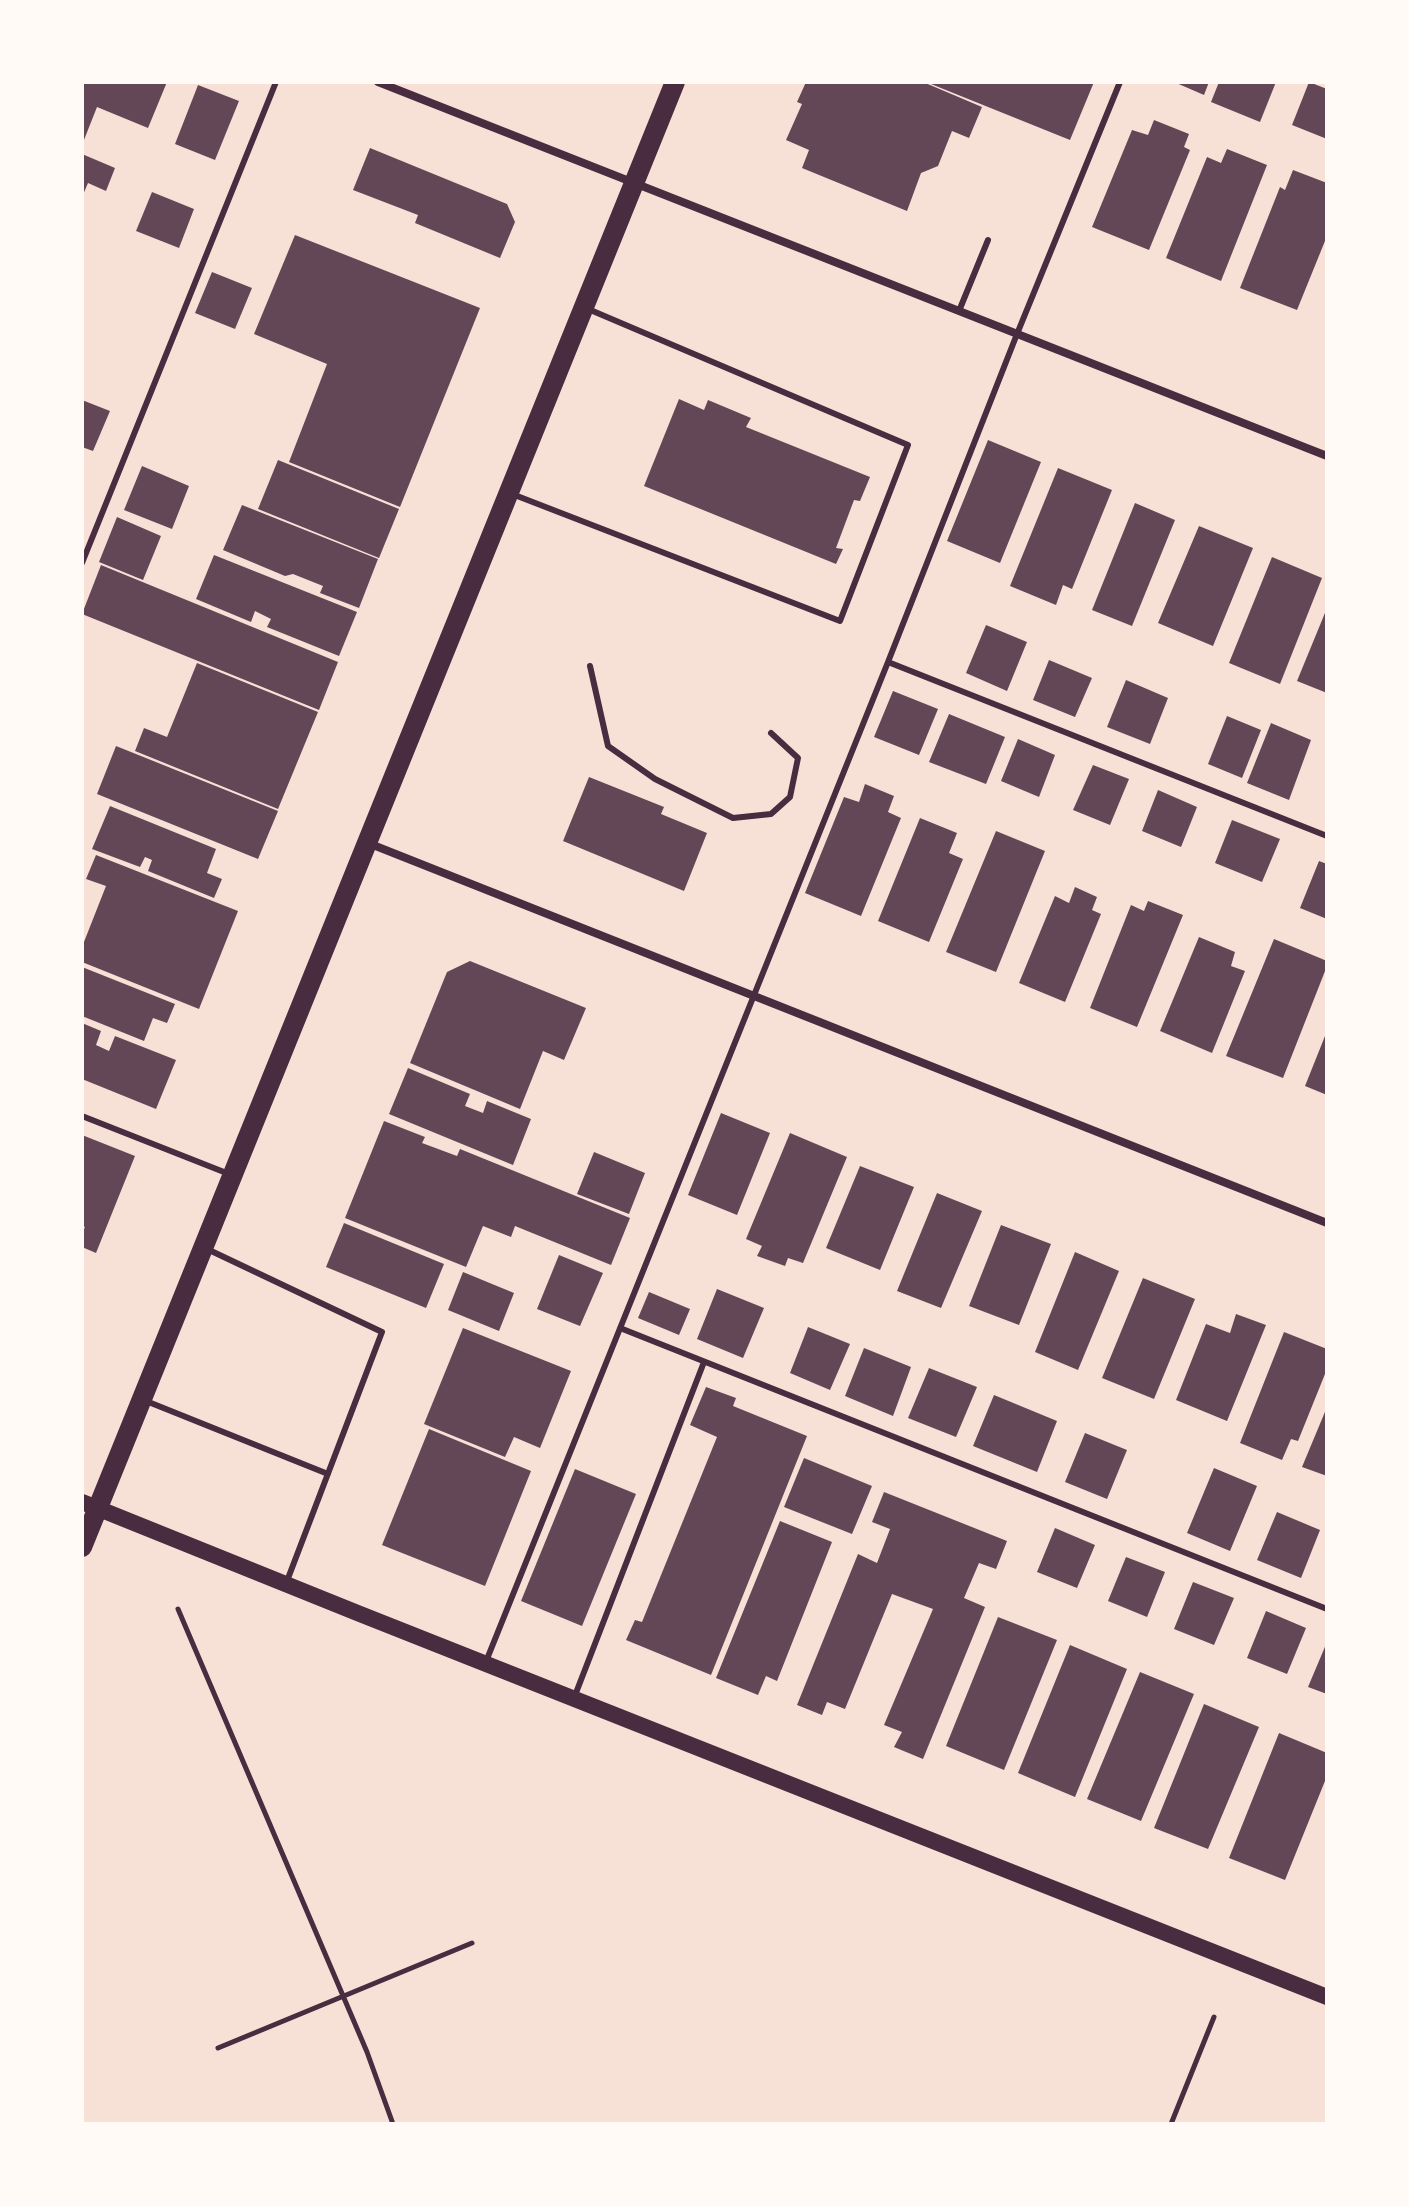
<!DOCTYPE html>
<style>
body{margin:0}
#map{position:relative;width:1409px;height:2206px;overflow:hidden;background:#f7e1d7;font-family:"Archivo Narrow",sans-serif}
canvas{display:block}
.frame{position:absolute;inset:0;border:84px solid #fffaf5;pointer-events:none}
</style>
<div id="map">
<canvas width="1409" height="2206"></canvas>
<div class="frame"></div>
</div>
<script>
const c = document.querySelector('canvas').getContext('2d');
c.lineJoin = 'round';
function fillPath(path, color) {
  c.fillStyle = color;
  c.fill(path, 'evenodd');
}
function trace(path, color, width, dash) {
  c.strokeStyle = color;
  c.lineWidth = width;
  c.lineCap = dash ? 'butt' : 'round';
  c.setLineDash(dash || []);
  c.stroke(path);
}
const building = new Path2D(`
 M82 82H167L148 128 97 107 82 145Z
 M806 82H923L982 107 969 138 952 131 938 166 921 173 907 211 802 168 809 150 786 140 802 104 797 102Z
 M926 82H1094L1070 140Z
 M1174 82H1209L1204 95Z
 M1219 82H1276L1260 122 1211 102Z
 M1309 82 1327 89V139L1292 125Z
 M198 85 239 101 215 160 175 144Z
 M1154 120 1189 134 1184 147 1190 150 1149 250 1092 227 1132 130 1148 135Z
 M370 148 507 204 515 222 500 258 415 223 418 215 353 190Z
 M1227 149 1267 165 1221 281 1166 258 1207 157 1221 163Z
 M82 154 115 168 106 191 88 183 82 197Z
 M1293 170 1327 183V236L1297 310 1240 288 1280 187 1285 190Z
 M152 192 194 209 179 248 136 231Z
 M295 235 480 308 400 507 289 462 327 364 254 334Z
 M212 272 252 288 235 329 195 313Z
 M679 399 704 410 708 400 751 418 746 427 870 477 860 501 854 500 836 548 843 549 836 564 644 486Z
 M82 400 110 411 93 451 82 447Z
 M988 440 1041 462 1000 563 947 541Z
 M278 460 399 509 379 558 258 509Z
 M142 466 189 486 172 529 124 510Z
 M1058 468 1112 490 1072 589 1063 585 1056 605 1010 586Z
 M1135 503 1175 520 1132 626 1092 610Z
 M242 505 378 559 359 608 320 593 323 586 293 574 285 576 223 550Z
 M117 517 161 536 143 580 99 562Z
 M1199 526 1253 548 1213 646 1158 623Z
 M214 555 357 612 339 656 267 627 271 619 255 611 251 622 196 599Z
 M1272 557 1322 578 1280 684 1229 663Z
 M101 565 338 662 319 710 82 614Z
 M1327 608V693L1297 681Z
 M986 625 1027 642 1007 691 966 673Z
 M1049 660 1092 678 1075 717 1033 700Z
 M197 663 318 712 278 809 135 751 144 728 167 737Z
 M1126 680 1168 698 1150 744 1107 727Z
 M893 691 938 709 919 755 874 737Z
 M949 714 1005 737 986 784 929 762Z
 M1227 716 1261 730 1242 778 1208 764Z
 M1271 723 1311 740 1289 800 1247 783Z
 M1018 739 1055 755 1039 797 1001 781Z
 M116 746 278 811 258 859 97 794Z
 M1093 765 1129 779 1110 825 1073 810Z
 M589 777 664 807 661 814 707 833 684 891 563 841Z
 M865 784 894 796 888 812 901 818 861 916 805 893 844 797 859 802Z
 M1158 790 1197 807 1181 847 1142 831Z
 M110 806 216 849 207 873 222 879 214 898 148 871 152 860 145 857 140 867 92 849Z
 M920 818 957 833 949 853 963 859 929 942 878 921Z
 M1232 820 1280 839 1262 882 1215 863Z
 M996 831 1045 851 996 972 946 952Z
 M96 855 238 911 199 1009 82 962V947L106 886 86 879Z
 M1319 861 1327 864V919L1300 908Z
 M1075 887 1097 897 1092 910 1101 914 1065 1002 1019 983 1055 896 1069 903Z
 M1148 901 1183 915 1137 1027 1090 1008 1131 905 1144 911Z
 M1199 937 1235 952 1231 966 1245 971 1212 1053 1160 1031Z
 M1274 939 1327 961V966L1283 1078 1226 1056Z
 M470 961 586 1008 564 1060 543 1051 520 1109 410 1063 447 972Z
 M82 967 175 1004 167 1023 153 1018 144 1041 82 1016Z
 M82 1023 101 1031 96 1045 109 1051 115 1036 176 1060 156 1109 82 1079Z
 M1327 1031V1095L1305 1086Z
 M408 1068 470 1094 465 1106 483 1113 487 1101 531 1119 513 1165 389 1114Z
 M721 1113 770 1133 737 1215 688 1195Z
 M384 1121 425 1137 422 1143 457 1156 460 1149 630 1218 611 1265 515 1226 511 1237 483 1226 466 1267 345 1218Z
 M790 1133 847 1157 803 1263 788 1258 785 1266 757 1256 762 1246 746 1239Z
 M82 1135 135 1156 96 1253 82 1247V1233L85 1227 82 1226Z
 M594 1152 645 1173 629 1214 577 1194Z
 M860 1166 914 1187 880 1270 826 1248Z
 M937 1193 982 1211 941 1308 897 1291Z
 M344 1223 444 1264 426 1308 326 1267Z
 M1001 1225 1051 1244 1019 1325 969 1306Z
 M1075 1252 1119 1271 1078 1370 1035 1352Z
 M559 1255 603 1273 580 1326 537 1309Z
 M463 1272 514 1293 499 1331 448 1310Z
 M1143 1278 1195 1299 1154 1399 1102 1378Z
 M717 1289 764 1308 743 1358 697 1339Z
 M649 1292 690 1309 679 1335 638 1318Z
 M1236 1314 1266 1325 1227 1421 1176 1400 1206 1324 1230 1333Z
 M808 1327 850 1344 830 1390 790 1373Z
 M463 1328 571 1371 540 1448 514 1437 505 1457 424 1424Z
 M1284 1332 1327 1349V1369L1298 1441 1291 1439 1282 1460 1240 1443Z
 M864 1348 911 1367 893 1416 845 1396Z
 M929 1368 977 1387 956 1437 908 1418Z
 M706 1387 736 1398 733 1406 807 1436 711 1675 626 1640 635 1620 642 1622 717 1437 690 1425Z
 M994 1395 1057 1421 1037 1472 973 1446Z
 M1327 1407V1476L1302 1467Z
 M429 1429 531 1471 485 1586 382 1545Z
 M1085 1433 1127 1450 1107 1499 1065 1482Z
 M804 1458 872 1486 852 1534 784 1507Z
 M1214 1468 1257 1486 1230 1551 1187 1533Z
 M575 1469 636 1494 582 1626 521 1601Z
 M884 1492 1007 1541 996 1569 979 1563 964 1598 985 1607 923 1759 894 1747 902 1732 884 1725 933 1609 892 1594 845 1709 827 1702 822 1715 797 1705 858 1554 877 1563 890 1529 872 1522Z
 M1277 1512 1320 1530 1301 1578 1257 1560Z
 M780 1521 832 1542 777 1681 766 1676 758 1695 716 1678Z
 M1055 1528 1095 1545 1077 1588 1037 1572Z
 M1126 1557 1165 1572 1147 1617 1108 1601Z
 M1193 1582 1234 1598 1214 1645 1174 1629Z
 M1266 1611 1306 1628 1287 1674 1247 1658Z
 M998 1617 1057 1640 1004 1770 946 1746Z
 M1327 1642V1694L1308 1687Z
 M1070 1645 1127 1669 1075 1797 1018 1773Z
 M1140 1672 1194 1694 1141 1821 1087 1799Z
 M1204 1704 1259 1727 1208 1849 1154 1828Z
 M1279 1733 1327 1753V1776L1285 1880 1229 1858Z`);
const path = new Path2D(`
 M178 1609 367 2052 393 2124
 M218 2048 472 1943
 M1171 2124 1214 2017`);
const service = new Path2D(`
 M959 311 988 240
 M512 494 840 621 908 445 588 309
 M82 563 276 82
 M888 662 1327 836
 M590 666 608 746 655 779 733 818 771 814 790 797 798 758 771 733
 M82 1116 229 1174
 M207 1249 382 1332 287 1581
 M620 1328 1327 1609
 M146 1401 328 1474
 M485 1664 888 662 1017 334 1120 82
 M574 1698 704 1362`);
const minor = new Path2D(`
 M378 82 1327 456
 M368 843 1327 1223`);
const secondary = new Path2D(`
 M82 1502 360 1614 1327 1997`);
const primary = new Path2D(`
 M82 1547 675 82`);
fillPath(building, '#644757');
trace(path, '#4a2c40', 5);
trace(service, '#4a2c40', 6);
trace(minor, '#4a2c40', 8);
trace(secondary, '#4a2c40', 16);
trace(primary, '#4a2c40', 20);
</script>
